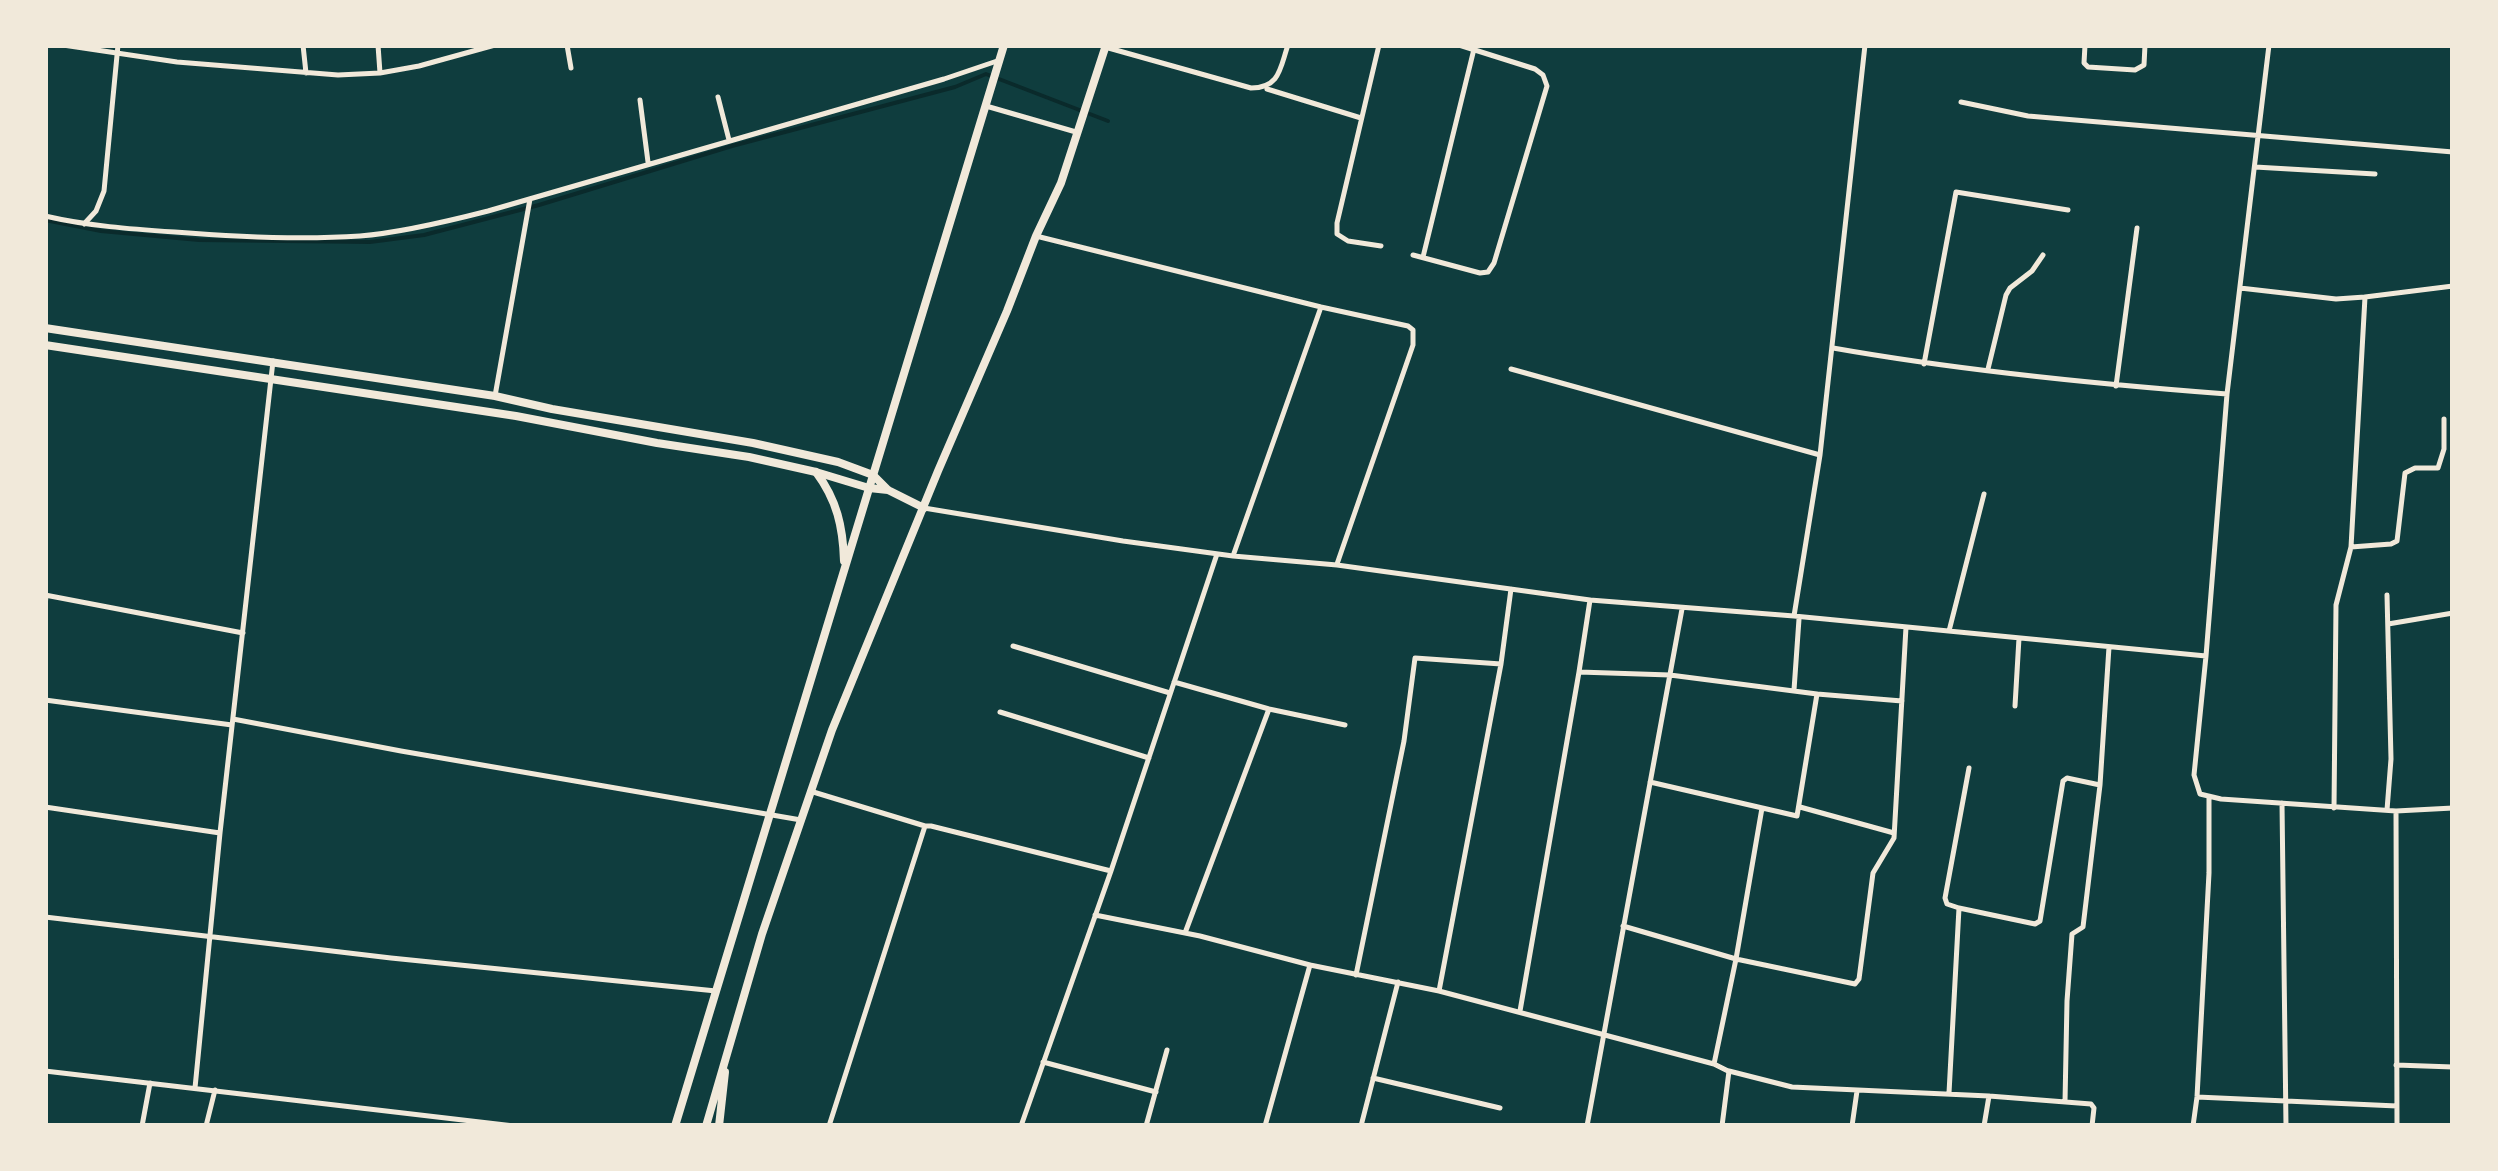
<!DOCTYPE html>
<style>
body{margin:0}
#map{position:relative;width:2498px;height:1171px;overflow:hidden;background:#0f3d3e;font-family:"DM Sans",sans-serif}
canvas{display:block}
.frame{position:absolute;inset:0;border:48px solid #f1e9da;pointer-events:none}
</style>
<div id="map">
<canvas width="2498" height="1171"></canvas>
<div class="frame"></div>
</div>
<script>
const c = document.querySelector('canvas').getContext('2d');
c.lineJoin = 'round';
function trace(path, color, width, dash) {
  c.strokeStyle = color;
  c.lineWidth = width;
  c.lineCap = dash ? 'butt' : 'round';
  c.setLineDash(dash || []);
  c.stroke(path);
}
const stream = new Path2D(`
 M45 220 101 231 199 240 370 242 424 235 539 205 732 146 955 87 986 74 1108 121`);
const minor = new Path2D(`
 M63 45 177 62 338 75 380 73 419 66 495 45
 M303 45 306 73
 M378 45 380 73
 M567 45 571 68
 M1379 45 1337 223V234L1348 241 1381 246
 M2085 45 2084 63 2088 67 2135 70 2144 65 2145 45
 M2269 45 2227 394 2206 656 2194 775 2200 794 2221 799 2396 811 2453 808
 M1105 47 1251 88C1280 88 1280 68 1288 45
 M1267 89 1361 118
 M718 97 729 140
 M640 100 648 162
 M1961 102 2028 116 2453 152
 M986 106 1076 132
 M2255 167 2375 174
 M45 216C88 226 131 229 175 232 236 237 298 240 360 236 399 233 449 221 488 211L944 79 1000 60
 M84 224 96 211 104 191 118 45
 M1036 236 1321 307 1408 326 1413 330V345L1337 564
 M1413 255 1480 273 1488 272 1494 263 1547 86 1543 75 1535 69 1459 45
 M1423 257 1474 49
 M2240 288 2336 299 2365 297 2351 547 2336 605 2334 808
 M2365 297 2453 286
 M1833 348C1963 371 2095 384 2227 394
 M1924 364 1956 192 2068 210
 M1511 369 1820 455
 M1988 369 2006 295 2010 288 2032 271 2043 255
 M2116 386 2137 228
 M495 396 530 199
 M924 508 1123 541 1233 556 1337 565 1590 600 1794 616 2206 656
 M2351 547 2391 544 2397 541 2405 473 2415 468H2438L2444 449V419
 M1233 556 1321 307
 M45 595 243 633
 M45 607 46 595
 M1794 616 1820 455 1865 45
 M2388 624 2453 613
 M1949 631 1984 494
 M1013 646 1170 693
 M1579 672 1670 675 1817 694 1797 816 1650 782
 M1174 682 1269 709 1345 725
 M1794 690 1799 619
 M1817 694 1902 701
 M45 700 232 725
 M2015 706 2019 638
 M1000 712 1149 758
 M233 719 401 751 801 820
 M810 791 925 826
 M2282 803 2286 1126
 M45 807 220 833
 M1800 807 1894 833
 M2387 810 2391 759 2387 595
 M2396 811 2397 1126
 M1959 908 2035 924 2040 921 2063 781 2067 778 2100 785 2109 647
 M1095 915 1200 936 1310 965 1439 991 1714 1064
 M45 917 391 958 716 991
 M1623 926 1736 959 1855 984 1859 979 1873 873 1894 838 1906 627
 M1185 933 1269 709
 M1356 975 1404 741 1415 658 1501 664
 M1439 991 1501 664 1511 589
 M1520 1011 1579 672 1590 600
 M1043 1062 1156 1092
 M2396 1065 2453 1067
 M45 1071 514 1126
 M1728 1071 1714 1064 1736 959 1762 808
 M1373 1078 1500 1108
 M195 1088 220 833 273 361
 M1949 1093 1959 908 1947 904 1945 898 1969 768
 M2197 1097 2397 1106
 M2065 1102 2067 1001 2072 934 2083 927 2100 785
 M142 1126 150 1083
 M206 1126 215 1090
 M829 1126 925 826H931L1111 871
 M1021 1126 1111 871 1217 554
 M1146 1126 1167 1050
 M1265 1126 1310 965
 M1361 1126 1398 982
 M1587 1126 1682 609
 M1722 1126 1729 1071 1792 1087 1989 1096 2091 1104 2094 1108 2092 1126
 M1852 1126 1857 1091
 M1984 1126 1989 1096
 M2193 1126 2197 1097 2209 873V797`);
const tertiary = new Path2D(`
 M45 328 495 396 552 409 753 443 838 462 873 475 888 490 924 508
 M45 345 516 416 657 443 749 457 816 472 869 488 888 490`);
const secondary = new Path2D(`
 M816 472C837 500 843 527 844 561
 M675 1126 1004 45
 M706 1126 762 934 832 730 938 471 1007 311 1036 236 1061 183 1106 45
 M719 1126 725 1072`);
trace(stream, '#0a2a2b', 4);
trace(minor, '#f1e9da', 5);
trace(tertiary, '#f1e9da', 8);
trace(secondary, '#f1e9da', 8);
</script>
